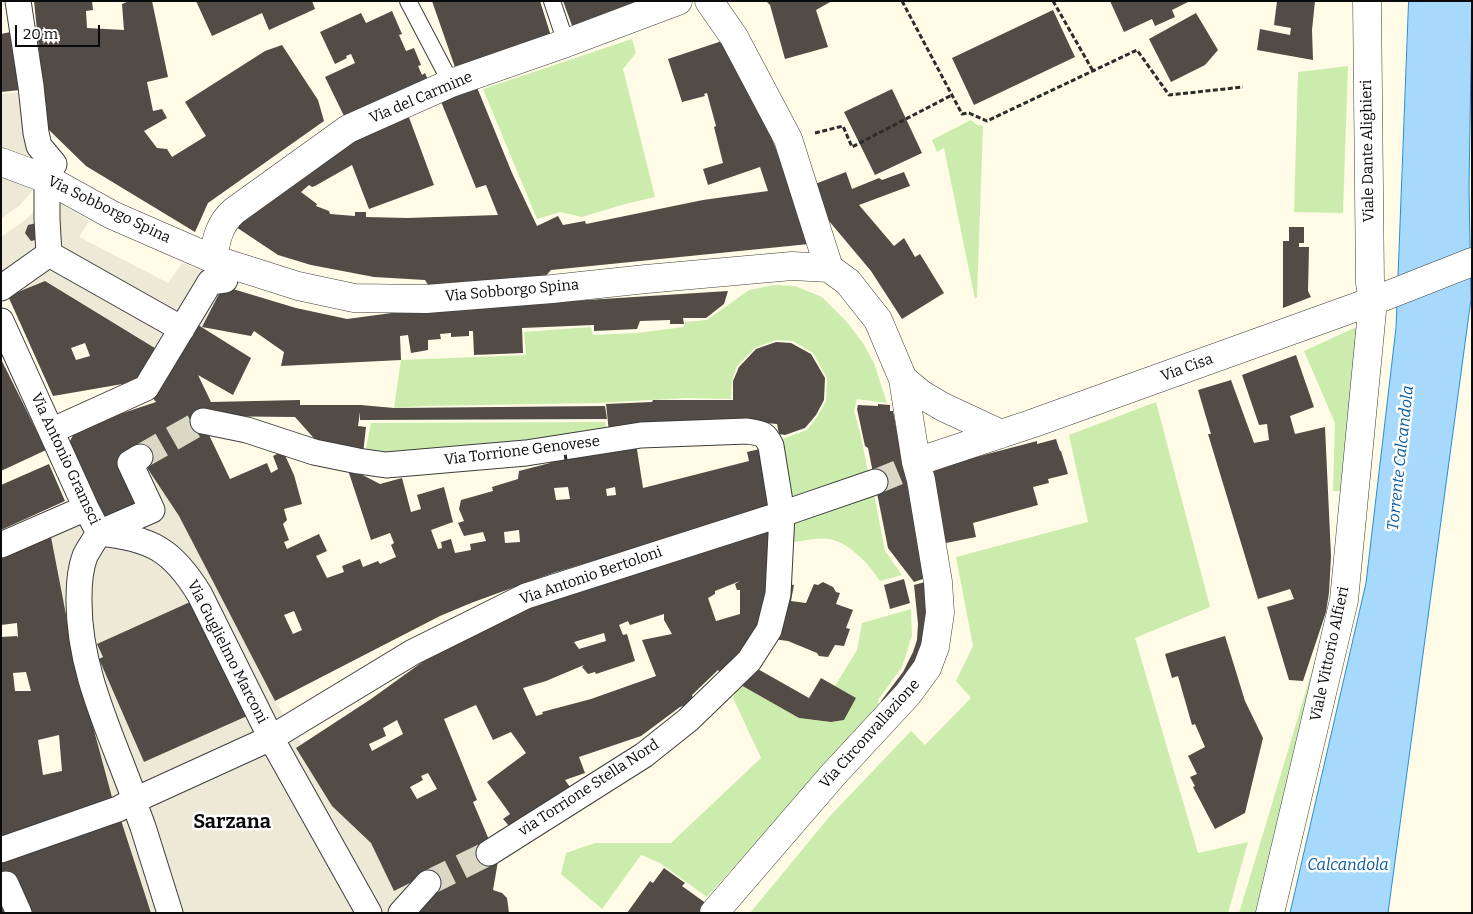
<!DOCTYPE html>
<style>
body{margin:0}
#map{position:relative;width:1473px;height:914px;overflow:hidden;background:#fffbe6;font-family:Bitter,serif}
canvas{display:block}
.frame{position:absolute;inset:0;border:2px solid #0a0a0a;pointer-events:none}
.scale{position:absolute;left:15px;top:25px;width:85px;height:22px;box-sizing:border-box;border:2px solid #0a0a0a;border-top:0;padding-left:6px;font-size:15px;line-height:18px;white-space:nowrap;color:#0a0a0a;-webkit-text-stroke:4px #fff;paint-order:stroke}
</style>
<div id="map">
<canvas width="1473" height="914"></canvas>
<div class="frame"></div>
<div class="scale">20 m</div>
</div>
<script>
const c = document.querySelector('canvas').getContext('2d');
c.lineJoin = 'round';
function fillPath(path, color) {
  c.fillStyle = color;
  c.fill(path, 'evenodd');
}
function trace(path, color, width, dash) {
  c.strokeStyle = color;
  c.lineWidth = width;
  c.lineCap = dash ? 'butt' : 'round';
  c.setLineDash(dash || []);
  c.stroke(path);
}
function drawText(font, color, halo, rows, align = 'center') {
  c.font = font + ' Bitter,serif';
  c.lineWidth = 5;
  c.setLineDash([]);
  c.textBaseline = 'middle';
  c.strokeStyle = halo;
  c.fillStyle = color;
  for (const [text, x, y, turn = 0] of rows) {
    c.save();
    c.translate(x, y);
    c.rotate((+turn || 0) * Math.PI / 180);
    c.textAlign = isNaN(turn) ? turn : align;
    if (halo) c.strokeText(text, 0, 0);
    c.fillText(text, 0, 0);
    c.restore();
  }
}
const green = new Path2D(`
 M632 39 636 53 623 69 655 197 625 204 582 217 560 212 537 219 483 89Z
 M1348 66 1343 213 1294 212 1298 72Z
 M971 120 977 125 983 126 977 297 975 299 944 148 937 152 932 140Z
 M774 285 795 286 822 297 846 321 863 343 874 363 887 403 857 399 854 411 860 432 868 472 790 499 782 439 807 430 817 417 826 401 827 378 813 353 793 341 776 340 755 348 737 366 732 381 731 399 686 398 598 403 424 406 394 408 401 360 526 355 524 332 591 327 593 335 637 333 684 327 685 322 707 320 749 290Z
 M1361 325 1348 491H1333L1335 423 1304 351Z
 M1156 402 1210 607 1135 638 1198 853 1248 842 1228 913H750L830 816 911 731 925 745 971 698 956 681 973 646 956 557 1088 522 1069 435Z
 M605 422 607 430 561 439 384 455 365 453 371 423Z
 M874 494 885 551 902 575 880 581C869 564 850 543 829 539 820 537 803 541 793 542L790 525Z
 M911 609 912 635 902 667 878 700 880 708 857 731 707 897 660 863 641 855 602 909 561 874 566 853 595 843H671L761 758 733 698 739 684 799 718 831 722 844 720 856 698 835 686 857 650 862 623Z
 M1325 627 1258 913H1239L1247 887Z`);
const plaza = new Path2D(`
 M20 92 28 155V158L1 147V94Z
 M1 178 12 179 33 190 20 205 1 219Z
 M47 195 89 221 79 237 168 283 182 263 225 280 202 327 196 323 158 350 45 281 8 296 1 285V237L25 220 38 207Z
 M140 457 179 516 275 701 290 726 302 744 296 748 332 806 371 843 394 891 428 874 418 913H151L126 834 113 801 74 656 51 537ZM190 602 247 716 144 762 99 660 103 657 97 644Z`);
const water = new Path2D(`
 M1409 1H1472L1469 188 1471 299 1388 913H1290L1366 583 1396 328Z`);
const building = new Path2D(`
 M34 1H92L93 10 86 11 87 28 124 30 122 4 129 1H152L168 77 147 82 153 111 162 109 167 118 144 131 157 148 167 149 172 157 206 136 185 102 265 51 282 45 318 100 324 121 208 203 195 232 86 166 47 128Z
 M196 1H312L315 9 269 30 262 13 212 36Z
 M432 1H540L551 36 457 73Z
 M563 1H657L574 31Z
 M766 1H832L816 10 828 47 785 59 770 5Z
 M1110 1H1190L1172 10 1175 17 1155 26 1152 19 1124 32Z
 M1277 1H1315L1312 30 1313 60 1257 50 1260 29 1290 35 1291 28 1274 25Z
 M1053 10 1075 57 974 105 952 58Z
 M392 11 402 34 399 35 406 51 414 48 421 65 418 66 422 75 425 73 428 80 345 118 325 77 355 63 351 54 346 56 347 58 335 64 320 32 361 13 366 23Z
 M1196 13 1218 50 1205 65 1171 82 1149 39Z
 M15 31 20 90 1 92V34Z
 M722 41 762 114 812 239 809 244 551 270 544 278 430 288 425 280 374 277 311 265 278 255 236 227 250 208 302 171 407 112 434 185 369 209 352 165 315 186 312 187 309 185 301 192 317 204 316 206 329 211 330 214 355 216V212H366V217L407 218 498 215 486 185 476 188 440 99 476 85 512 173 537 226 558 216 563 225 585 221 586 224 703 200 768 191 760 167 708 185 703 169 723 163 714 127 716 126 707 93 704 94 705 96 682 102 668 59Z
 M892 89 922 153 875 175 844 112Z
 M846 172 852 189 879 178 882 180 904 172 910 186 859 205 894 246 904 238 915 257 920 254 944 293 902 319 871 271 829 221 815 184Z
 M37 223 40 239 31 241 25 233 28 225Z
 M1289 227H1304V243H1299V247H1309L1308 291 1311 297 1283 308V241H1289Z
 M45 281 158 350 140 381 53 396 8 296ZM85 343 90 356 76 360 71 348Z
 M223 286 296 308 347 319 399 312 728 291 724 304 706 318H683L684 324H670V320L640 321 637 329 594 331V325L522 328 523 353 474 355 473 331H469V336L451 337V333L440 334 441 339 428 340V350L411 353 408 335 400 336 401 360 281 366 284 352 254 331 251 336 202 327Z
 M195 323 251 358 233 395 198 375 211 402 300 400V405H361L394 408 605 406 607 419 360 420V412L358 426 366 427 363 454 319 444 295 417 200 416 230 479 267 463 271 473 278 469 273 456 283 451 294 475 302 504 284 509 287 520 283 524 289 540 284 542 287 549 319 534 327 551 316 556 327 578 344 572 342 566 360 559 363 567 378 561 380 564 396 557 391 545 394 543 390 533 371 540 347 467 380 484 402 478 411 512 421 509 417 495 444 487 453 522 431 530 438 549 442 548 441 542 451 539 455 553 471 550 470 544 486 541 483 532 464 536 458 523 464 521 459 509 461 500 493 491 492 487 518 479 519 471 550 463 549 456 636 443 643 488 749 461 747 452 768 447 776 506 553 573 471 603 440 616 275 701 179 516 140 457 142 507 106 523 69 443 73 435 111 417 156 402 151 396ZM568 487 570 499 556 500 554 488ZM615 487 616 495 607 496 606 489ZM519 530 520 542 505 543 504 532ZM294 611 302 630 293 634 284 615Z
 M776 342 791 343 811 354 825 378 824 400 816 415 805 428 785 435 779 434 777 424 724 419 609 432 606 404 652 402 653 400H733V381L739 367 756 349Z
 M1296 355 1314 407 1290 416 1295 434 1325 427 1331 556 1329 593 1326 612 1303 681 1289 680 1267 607 1294 599 1290 589 1258 599 1208 434H1211L1198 390 1231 380 1254 443 1269 440 1267 424 1259 425 1242 375Z
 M1 359 46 450 1 471Z
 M878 404 890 405V411H893L926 578 914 582 888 548 868 448 865 446 857 409 858 405 878 406Z
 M1056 439 1060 451H1061L1068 474 1048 479 1049 483 1033 487 1038 505 973 523 976 537 946 543 931 474 934 468 1037 441V444Z
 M49 464 65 501 1 530V485Z
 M776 525 764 608 753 644 722 674 718 670 692 695 694 703 680 707 641 736 579 757 585 773 565 780 570 787 510 827 503 819 510 814 487 782 526 753 511 732 493 740 476 705 444 719 477 800 473 802 498 861 493 890 502 893 507 898 509 913H418L430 891 428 874 394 891 371 843 332 806 296 748 371 699 446 645 496 618ZM740 581 735 584 737 590H740V614L716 621 708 598 715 594V591ZM664 614V620L672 634 642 640 656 676 591 699 542 712 543 714 536 716 523 688 546 681 584 665 582 667 588 674 595 672 596 674 635 661 627 634 623 635 619 625 628 621 630 625ZM604 633 606 641 579 649 574 642ZM397 720 403 734 372 751 369 744 386 736 383 728ZM428 773 437 789 417 799 410 787 423 780 421 776Z
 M51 537 74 656 113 801 1 839V637L17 636 18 638 17 623 1 625V556ZM26 672 31 691H15L13 673ZM59 735 62 771 43 775 38 740Z
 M904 579 910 603 890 609 884 585Z
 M823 582 833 587 836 592 840 593 836 604 853 610 846 628 850 629 844 646 835 645 828 657 819 656 817 653 788 641 773 639 786 584 794 585 791 601 806 603 814 584 818 585Z
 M925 582 928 642 887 707 881 701 903 672 913 652 917 640 918 624 914 585Z
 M190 602 247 716 144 762 99 659 103 657 97 644Z
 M1225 636 1245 701 1263 738 1245 813 1215 829 1193 787 1195 786 1190 777 1197 774 1188 756 1205 747 1195 724 1192 725 1178 676 1172 678 1165 654Z
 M756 668 809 698 821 678 856 698 844 720 831 722 799 718 739 684Z
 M119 814 151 913H1V859Z
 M664 868 685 883 682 886 707 904 701 913H627L650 881 653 883Z`);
const pedestrianTunnel = new Path2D(`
 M140 457 203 421
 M875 482 904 470
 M428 883 489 853`);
const path = new Path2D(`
 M902 1 962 114 969 113 987 121 1137 50 1169 95 1243 87
 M1053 1 1093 71
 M815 133 843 126 852 147 952 95`);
const service = new Path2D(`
 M408 1 451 83
 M552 1 566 43`);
const pedestrian = new Path2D(`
 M18 1 31 86 36 133 39 146 54 164
 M47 179V219L49 254
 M1 288 49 254 182 329
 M1 321 86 508 99 533
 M203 421 247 430 314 452 358 461 386 465 526 453 641 435 747 431C761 433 765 433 771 446L782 514 778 594 769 630 749 661 688 720 644 755 489 853
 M51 431 146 388 210 282 225 280
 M99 533C151 538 173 550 200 595L271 738 369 913
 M99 533C94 541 89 548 85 556 80 569 79 584 79 598 78 670 111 733 135 800L136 808 143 827 170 913
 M99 533 152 510 130 463 140 457
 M1 545 86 508
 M1 850 118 809 135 800 271 738 413 652 526 596 782 514 875 482
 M6 884 19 913
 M401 913 428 883`);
const minor = new Path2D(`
 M709 1 734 37 788 139 829 268
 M213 259C216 240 219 224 234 211L348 129 451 83 566 43 678 1`);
const tertiary = new Path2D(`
 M1 162 47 179 112 215 213 259 298 286 354 298 426 299 552 289 646 279 792 266 829 268 848 282 878 320 903 379 916 462 921 480 938 582 940 613 935 647 927 668 908 694 832 776 714 913
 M903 379 921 394 943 407 1001 434
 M916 462 1031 424 1373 301 1472 262
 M1270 913 1344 600 1373 301 1370 283 1367 1`);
const pathBridge = new Path2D(`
 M563 440 566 460`);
const streetNames = [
 ["Via del Carmine",421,98,-23],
 ["Viale Dante Alighieri",1368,151,-91],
 ["Via Sobborgo Spina",109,210,26],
 ["Via Sobborgo Spina",512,291,-5],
 ["Via Cisa",1187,368,-20],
 ["Via Torrione Genovese",522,451,-7],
 ["Via Antonio Gramsci",65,459,65],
 ["Via Antonio Bertoloni",591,576,-19],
 ["Via Guglielmo Marconi",227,652,63],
 ["Viale Vittorio Alfieri",1330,654,-78],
 ["Via Circonvallazione",870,734,-48],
 ["via Torrione Stella Nord",589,788,-33]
];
const waterNames = [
 ["Torrente Calcandola",1401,458,-84],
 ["Calcandola",1348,866]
];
const districtNames = [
 ["Sarzana",232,822]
];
fillPath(green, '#ccecad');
fillPath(plaza, '#eee8d6');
fillPath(water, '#a6d9fb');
trace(water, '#278ed8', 1);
fillPath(building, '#534b45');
trace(pedestrianTunnel, '#dad7c5', 25, [25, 12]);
trace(service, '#3d3d3d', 18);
trace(pedestrian, '#3d3d3d', 27);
trace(minor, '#3d3d3d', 29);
trace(tertiary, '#3d3d3d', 29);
trace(path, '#2c2c2c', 3, [5, 2.5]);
trace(service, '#fff', 16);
trace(pedestrian, '#fff', 25);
trace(minor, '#fff', 28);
trace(tertiary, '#fff', 28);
trace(pathBridge, '#2c2c2c', 3, [5, 2.5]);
drawText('15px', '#0a0a0a', '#fff', streetNames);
drawText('italic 16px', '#0b5da3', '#fff', waterNames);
drawText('bold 20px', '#0a0a0a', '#fff', districtNames);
</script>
